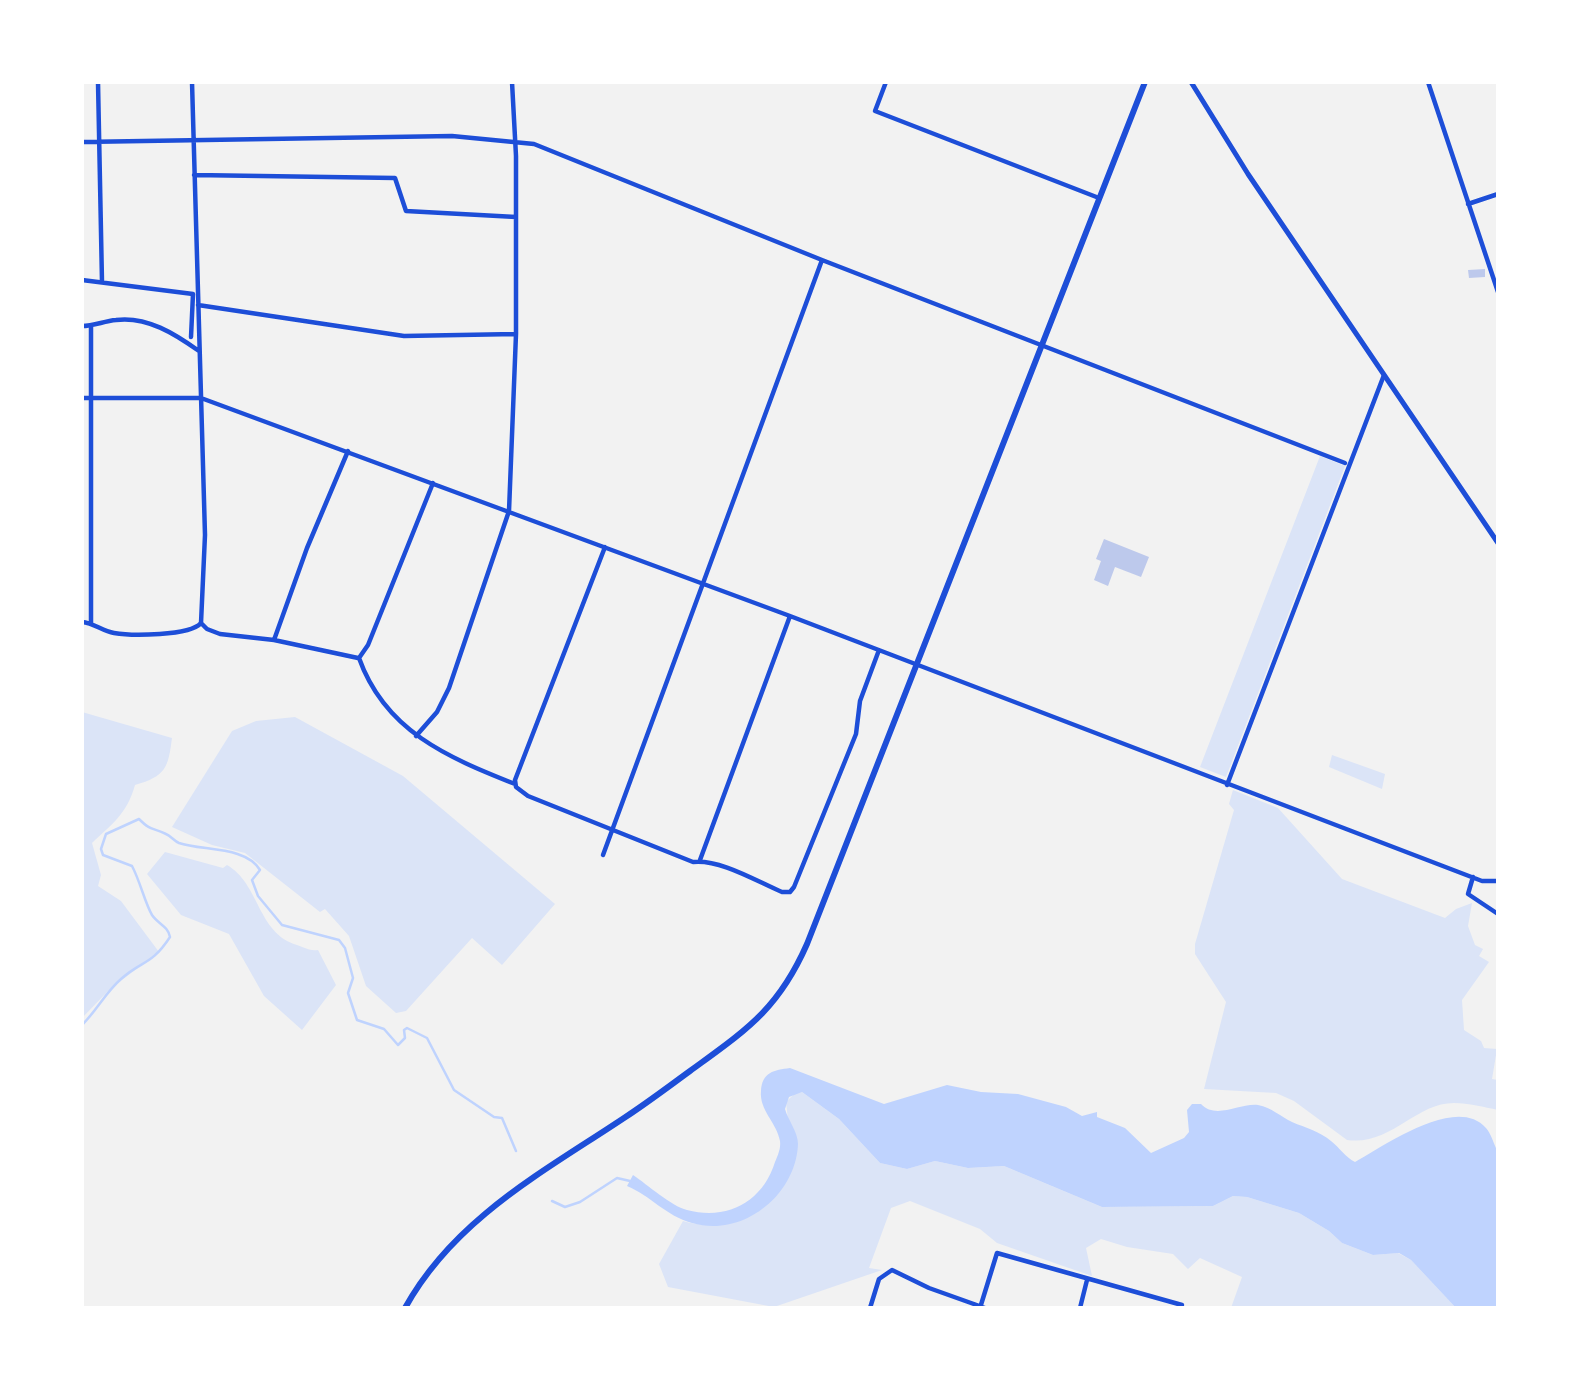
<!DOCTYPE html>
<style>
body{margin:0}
#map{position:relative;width:1580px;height:1390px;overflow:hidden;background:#f2f2f2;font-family:"DejaVu Sans",sans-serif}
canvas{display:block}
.frame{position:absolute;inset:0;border:84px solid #fff;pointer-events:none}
</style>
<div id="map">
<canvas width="1580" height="1390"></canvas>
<div class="frame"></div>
</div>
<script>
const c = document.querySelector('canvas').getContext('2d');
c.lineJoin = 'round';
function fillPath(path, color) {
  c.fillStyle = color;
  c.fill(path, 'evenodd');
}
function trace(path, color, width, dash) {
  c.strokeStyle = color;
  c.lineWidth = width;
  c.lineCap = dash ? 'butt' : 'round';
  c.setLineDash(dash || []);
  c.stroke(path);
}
const green = new Path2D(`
 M1320 456 1345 466 1226 777 1200 767Z
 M82 712 172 738C168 768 166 776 135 785 127 814 112 824 92 843L101 875 98 886 121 901 159 952 110 989 82 1018Z
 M295 717 403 776 555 904 502 965 472 938 406 1011 396 1013 366 986 349 936 325 909 320 912 245 853 212 845 172 827 232 731 256 721Z
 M1332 755 1385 774 1382 789 1329 767Z
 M1233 790 1278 808 1342 879 1445 918 1456 909 1472 903 1468 926 1475 945 1483 949 1479 956 1489 962 1462 1000 1464 1030 1481 1041 1484 1048 1497 1049 1492 1079 1498 1080V1110C1484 1107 1469 1103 1454 1103 1415 1103 1391 1146 1347 1140L1294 1101 1276 1093 1204 1089 1226 1002 1195 954V944L1234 810 1229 804Z
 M165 852 223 868 227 865C260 884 257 933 297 945 306 948 309 951 318 950L336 985 302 1030 264 996 229 934 181 915 147 874Z
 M802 1092 839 1119 880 1163 907 1169 935 1161 968 1168 1004 1166 1102 1207 1213 1206 1233 1196 1247 1197 1299 1213 1329 1231 1342 1243 1373 1255 1398 1253 1411 1260 1456 1308H1231L1242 1277 1200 1258 1188 1269 1173 1254 1127 1247 1101 1239 1086 1248 1092 1276 997 1243 980 1229 910 1201 891 1208 869 1268 882 1270 774 1307 668 1287 659 1264 683 1221C710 1229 733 1223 758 1212L795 1132 788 1120 786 1102 795 1093Z`);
const water = new Path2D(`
 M790 1068 884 1104 947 1085 981 1092 1018 1094 1066 1107 1082 1116 1097 1112V1117L1125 1128 1151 1153 1184 1138 1189 1132 1187 1110 1192 1104H1201C1216 1120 1239 1103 1258 1105 1272 1108 1280 1116 1292 1122 1306 1128 1319 1131 1331 1141 1340 1148 1345 1157 1355 1162 1383 1147 1456 1094 1486 1128 1491 1133 1494 1145 1498 1152V1308H1456L1411 1260 1399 1253 1373 1255 1342 1243 1329 1231 1299 1213 1247 1197 1233 1196 1213 1206 1102 1207 1004 1166 968 1168 935 1161 907 1169 880 1163 839 1119 802 1092 789 1097 785 1109C788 1120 798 1132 798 1144 796 1195 743 1238 692 1223 666 1216 651 1196 627 1186L633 1175C648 1185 671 1206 687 1210 728 1221 763 1201 775 1162 778 1155 781 1148 780 1141 777 1123 759 1110 761 1091 762 1072 774 1070 790 1068Z`);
const stream = new Path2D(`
 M82 1025C98 1009 105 993 121 979 142 960 151 966 170 937 168 926 158 924 152 915 145 903 140 881 132 866L103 855 101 849 106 834 139 819C151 831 151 827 166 834 171 836 174 841 179 843 202 851 246 846 260 870L252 880 258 896 282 925 339 940 345 948 353 978 348 993 357 1020 384 1029 398 1045 405 1038 404 1030 407 1028 427 1038 454 1090 494 1117 502 1118 516 1151
 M552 1201 565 1207 580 1202 617 1178 630 1181`);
const building = new Path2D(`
 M1485 269V277L1469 278 1468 270Z
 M1104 539 1149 557 1141 577 1115 567 1108 586 1094 580 1101 561 1096 559Z`);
const minor = new Path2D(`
 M98 82 102 282
 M192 82 205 535 201 623
 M886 82 875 111 1099 198
 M1428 82 1498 292
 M82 142 452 136 534 144 822 260 1345 463
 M194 175 395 178 406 211 516 217
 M1468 204 1498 194
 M82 280 193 294 191 337
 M198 305 404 336 516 334
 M82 326C94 326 104 321 116 320 147 316 175 334 199 351
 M82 398H201L790 616 1482 881H1498
 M605 547 515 780 516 787 528 796 693 862C720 859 756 881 782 892H790L794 887 856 734 860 701 879 650
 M82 622C94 623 102 631 114 633 131 636 190 636 201 623
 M91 623V326
 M201 623 207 629 220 634 274 640 358 658
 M274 640 307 548 348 451
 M359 658C385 731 447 757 515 784
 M359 658 368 645 433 483
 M416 736 437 712 449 688 509 511 516 334V156L512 82
 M1227 785 1384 375
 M603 855 822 260
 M700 860 790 616
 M1473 877 1468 894 1498 914
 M870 1308 879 1279 892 1270 929 1288 985 1308
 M980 1308 997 1253 1182 1305 1180 1308
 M1080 1308 1087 1280`);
const tertiary = new Path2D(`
 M1191 82 1248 174 1498 543`);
const secondary = new Path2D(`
 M405 1308C454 1219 543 1172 624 1118 647 1103 668 1087 690 1071 746 1030 778 1010 807 944L1145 82`);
fillPath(green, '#dbe4f7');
fillPath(water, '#bfd3fe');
trace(stream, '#bfd3fe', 2.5);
fillPath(building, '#bdc9ec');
trace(minor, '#1d4ed8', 4.5);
trace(tertiary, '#1d4ed8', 5);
trace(secondary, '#1d4ed8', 6);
</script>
